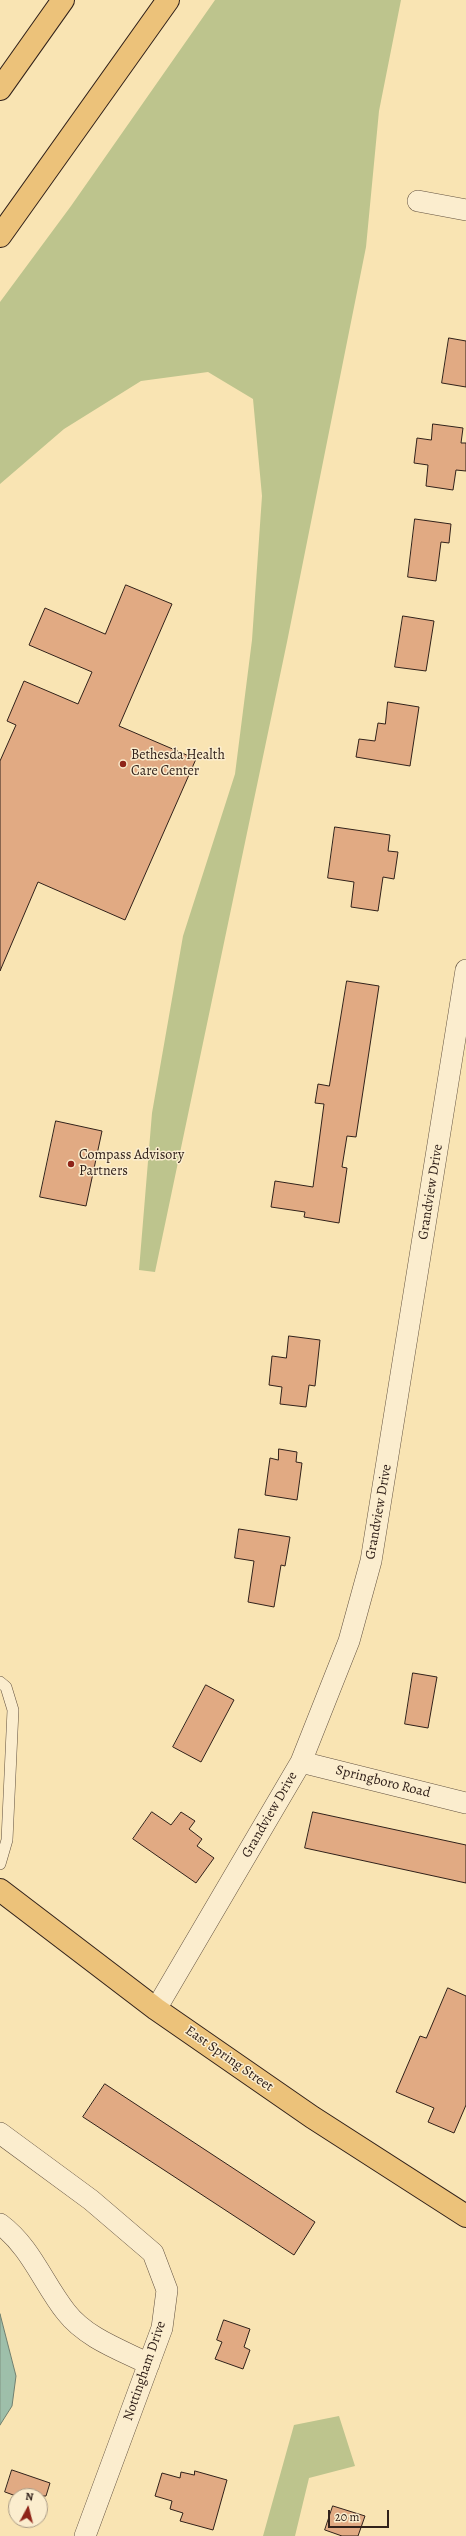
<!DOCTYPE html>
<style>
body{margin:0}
#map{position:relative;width:466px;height:2536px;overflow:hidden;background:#f9e4b3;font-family:Alegreya,serif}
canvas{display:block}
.north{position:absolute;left:8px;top:2488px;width:40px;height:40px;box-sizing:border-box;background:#fbedce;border:1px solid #aa9b86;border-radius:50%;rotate:7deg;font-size:11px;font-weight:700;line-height:16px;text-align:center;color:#31211a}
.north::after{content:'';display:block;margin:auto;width:14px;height:18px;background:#8f2418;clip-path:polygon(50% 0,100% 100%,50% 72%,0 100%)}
.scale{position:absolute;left:328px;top:2510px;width:61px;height:18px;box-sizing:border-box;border:2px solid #31211a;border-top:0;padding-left:5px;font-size:12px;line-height:14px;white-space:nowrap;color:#31211a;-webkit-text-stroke:3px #fbedce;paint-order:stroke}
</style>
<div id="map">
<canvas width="466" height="2536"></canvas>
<div class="north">N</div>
<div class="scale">20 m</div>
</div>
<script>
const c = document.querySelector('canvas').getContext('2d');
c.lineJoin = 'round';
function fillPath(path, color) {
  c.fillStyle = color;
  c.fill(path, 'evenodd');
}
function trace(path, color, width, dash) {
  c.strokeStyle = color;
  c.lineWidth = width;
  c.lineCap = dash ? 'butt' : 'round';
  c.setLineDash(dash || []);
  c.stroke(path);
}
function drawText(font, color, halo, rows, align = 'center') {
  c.font = font + ' Alegreya,serif';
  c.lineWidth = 3;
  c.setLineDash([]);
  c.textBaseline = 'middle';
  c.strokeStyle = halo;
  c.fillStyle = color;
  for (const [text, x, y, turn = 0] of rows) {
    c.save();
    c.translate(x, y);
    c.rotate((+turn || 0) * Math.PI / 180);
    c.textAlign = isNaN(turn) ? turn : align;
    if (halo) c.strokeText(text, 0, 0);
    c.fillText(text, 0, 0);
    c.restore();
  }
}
const green = new Path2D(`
 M215 0H401L379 111 366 247 287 642 155 1272 139 1270 152 1113 183 936 235 774 252 640 262 496 253 399 208 372 141 381 64 429 0 484V302L71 206Z
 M339 2416 355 2466 309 2478 295 2536H263L294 2425Z`);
const water = new Path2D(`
 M0 2314 16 2376 12 2406 0 2425Z`);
const building = new Path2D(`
 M449 338 466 341V387L442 383Z
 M433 424 463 428 461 443H466V471L456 470 453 490 426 486 428 465 414 463 417 438 431 440Z
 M415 519 451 524 449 543 441 542 436 581 408 577Z
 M126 585 172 604 119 726 196 759 125 920 38 882 0 971V761L16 725 7 721 24 681 78 704 92 672 29 645 45 608 105 634Z
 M403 616 434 621 426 671 395 667Z
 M388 702 419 707 410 766 356 757 359 739 375 741 378 723 385 724Z
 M335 827 390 835 388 851 398 852 394 879 383 877 378 911 351 907 354 882 328 878Z
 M347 981 379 986 356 1137 347 1136 342 1167 347 1168 339 1223 304 1217 305 1212 271 1207 275 1181 313 1187 324 1104 315 1103 318 1084 329 1086Z
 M56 1121 102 1131 86 1206 40 1197Z
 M289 1336 320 1340 315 1386 309 1385 306 1407 280 1404 282 1387 269 1385 272 1356 286 1358Z
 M279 1449 297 1452 296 1462 302 1463 297 1500 265 1495 270 1458 278 1460Z
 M239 1529 290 1537 285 1566 281 1565 274 1607 248 1602 254 1561 235 1558Z
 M413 1673 437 1677 428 1728 405 1724Z
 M206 1685 234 1700 201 1762 173 1747Z
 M152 1812 171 1825 181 1812 195 1821 189 1829 202 1839 197 1846 214 1858 196 1883 133 1839Z
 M313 1812 466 1845V1883L305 1848Z
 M448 1988 466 1996V2105L454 2133 428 2122 434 2108 396 2092 420 2036 426 2038Z
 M105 2084 315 2222 294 2255 83 2117Z
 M224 2320 250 2329 244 2347 250 2350 243 2369 215 2359 222 2342 217 2340Z
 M12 2470 50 2483 46 2496H16L5 2492Z
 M195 2471 227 2480 213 2530 180 2521 183 2513 170 2509 172 2501 155 2496 162 2473 180 2478 181 2472 194 2475Z
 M333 2506 365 2516 358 2536H342L325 2530Z`);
const service = new Path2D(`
 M0 1682 6 1687 13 1710 7 1840 0 1864`);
const minor = new Path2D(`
 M418 201 466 210
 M301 1762 466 1803
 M156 2009 301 1762 349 1641 371 1561 466 970
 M0 2133 91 2200 153 2253 167 2290 162 2328 85 2536
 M0 2224C31 2247 43 2283 66 2312 86 2338 121 2350 149 2364`);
const primary = new Path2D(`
 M0 1890 156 2009 312 2117 466 2216`);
const motorway = new Path2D(`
 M0 89 63 0
 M0 236 168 0`);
const markers = [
 [123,764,4,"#8f2418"],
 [71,1164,4,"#8f2418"]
];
const poiNames = [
 ["Bethesda Health",131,756],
 ["Care Center",131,772],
 ["Compass Advisory",79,1156],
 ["Partners",79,1172]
];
const streetNames = [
 ["Grandview Drive",431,1192,-81],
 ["Grandview Drive",379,1512,-80],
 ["Springboro Road",383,1782,14],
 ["Grandview Drive",270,1815,-60],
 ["East Spring Street",229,2059,35],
 ["Nottingham Drive",145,2371,-71]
];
fillPath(green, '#bdc48d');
fillPath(water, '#9ebfaa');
trace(water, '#728070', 1);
fillPath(building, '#e1aa83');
trace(building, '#31211a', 1);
trace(service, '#635240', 12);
trace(minor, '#635240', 22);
trace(primary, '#31211a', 24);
trace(motorway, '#31211a', 24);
trace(service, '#fbedce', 11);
trace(minor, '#fbedce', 21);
trace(primary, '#ecc27a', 22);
trace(motorway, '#ecc27a', 22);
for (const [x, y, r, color] of markers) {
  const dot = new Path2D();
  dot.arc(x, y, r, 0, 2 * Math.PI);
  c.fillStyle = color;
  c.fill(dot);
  trace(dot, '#fbedce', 1.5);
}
drawText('14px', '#31211a', '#fbedce', poiNames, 'left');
drawText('14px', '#31211a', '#fbedce', streetNames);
</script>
